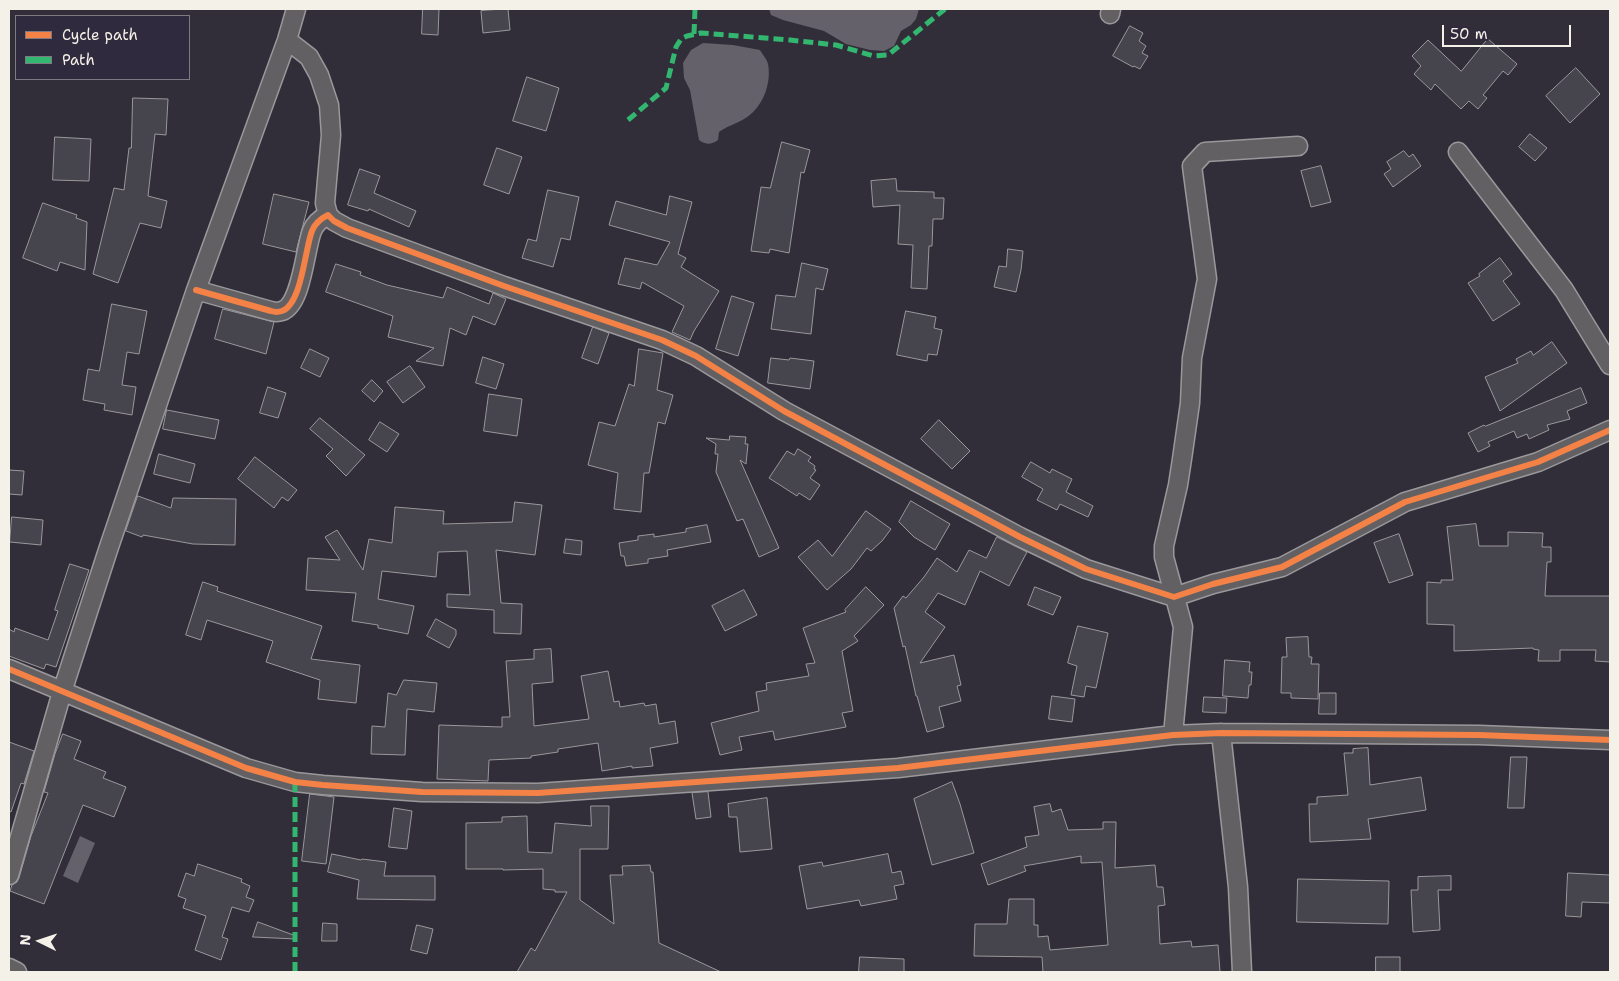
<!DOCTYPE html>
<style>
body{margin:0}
#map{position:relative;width:1619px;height:981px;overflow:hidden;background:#312e39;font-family:"Shantell Sans",sans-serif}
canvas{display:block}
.frame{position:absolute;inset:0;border:10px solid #f4f1e8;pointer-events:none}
.legend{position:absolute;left:15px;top:15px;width:175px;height:65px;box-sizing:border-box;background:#2f2a3d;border:1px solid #7e7a81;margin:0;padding:6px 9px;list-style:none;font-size:15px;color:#f4f1e8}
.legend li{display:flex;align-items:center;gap:10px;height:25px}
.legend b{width:25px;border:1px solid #7e7a81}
.north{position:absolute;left:15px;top:916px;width:50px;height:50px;-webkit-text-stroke:4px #2f2a3d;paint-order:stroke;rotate:274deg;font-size:14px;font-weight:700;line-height:20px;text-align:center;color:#f4f1e8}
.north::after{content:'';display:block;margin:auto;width:18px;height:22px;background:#f4f1e8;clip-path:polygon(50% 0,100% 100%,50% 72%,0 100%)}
.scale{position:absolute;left:1442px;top:25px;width:129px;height:22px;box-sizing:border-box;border:2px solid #f4f1e8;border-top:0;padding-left:6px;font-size:15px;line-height:18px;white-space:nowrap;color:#f4f1e8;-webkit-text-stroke:4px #2f2a3d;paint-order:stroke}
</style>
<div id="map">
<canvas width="1619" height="981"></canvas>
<div class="frame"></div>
<ul class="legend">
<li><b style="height:6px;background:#f48246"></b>Cycle path</li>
<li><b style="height:6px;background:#33b770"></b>Path</li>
</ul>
<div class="north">N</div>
<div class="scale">50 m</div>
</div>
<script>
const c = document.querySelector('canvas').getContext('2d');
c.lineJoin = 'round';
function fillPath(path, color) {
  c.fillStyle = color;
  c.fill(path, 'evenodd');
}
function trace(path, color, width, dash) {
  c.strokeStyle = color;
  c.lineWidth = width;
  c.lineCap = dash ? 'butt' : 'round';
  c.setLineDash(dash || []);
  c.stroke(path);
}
const water = new Path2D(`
 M769 9H919L916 19 911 25 901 31 894 46 884 51 870 50 846 44 824 31 783 20 771 15Z
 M703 43 733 45 760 50C762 54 767 59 768 64 772 84 762 109 744 119 736 124 727 126 719 132L718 140C711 145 706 145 699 140L690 90 684 78 683 63 691 50Z
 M80 836 95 843 78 883 63 876Z`);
const building = new Path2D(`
 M423 9H439L438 35 422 34Z
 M508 9 510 30 483 33 481 11Z
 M1130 26 1143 33 1139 41 1146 46 1142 53 1148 56 1140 69 1134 66 1133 67 1113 56Z
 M1488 39 1517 64 1508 75 1503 71 1483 95 1487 98 1478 109 1469 101 1461 109 1435 84 1431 90 1414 74 1421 66 1412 56 1428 40 1461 71Z
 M1576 68 1600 94 1570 123 1546 96Z
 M527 77 559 88 546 131 513 121Z
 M133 98 168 99 166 135 155 134 148 196 167 201 161 228 140 223 118 283 93 274 114 188 124 190 129 148H131Z
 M1530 134 1547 148 1535 161 1519 147Z
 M55 137 91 139 89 181 53 180Z
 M782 142 810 150 804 173 801 172 789 253 770 249 769 253 751 251 761 187 770 188Z
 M497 148 522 157 509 194 484 185Z
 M1404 151 1409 157 1413 154 1421 166 1393 187 1384 174 1391 169 1387 162Z
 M1321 166 1331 202 1311 207 1301 171Z
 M360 169 380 176 374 193 416 211 409 227 369 209 368 211 348 205Z
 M896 179 897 191 934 192V198H944L943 219H933L932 246H929L927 289 911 288 913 245 898 244 900 205 873 207 871 181Z
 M548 190 579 197 570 240 561 238 553 267 522 258 528 239 536 241Z
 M274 194 309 202 296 252 263 244Z
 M670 196 692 202 678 254 686 258 681 267 719 291 694 331 690 340 672 332 684 306 642 282 640 289 618 284 625 258 657 265 670 242 609 225 616 201 666 215Z
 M43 203 77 215 76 218 87 222 85 270 60 262 57 271 23 258Z
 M1008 249 1023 251 1021 270 1016 292 994 287 999 266 1006 267Z
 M1500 258 1512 274 1503 281 1520 304 1493 321 1468 283 1480 276 1479 274Z
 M802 263 828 269 823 290 816 288 811 334 771 329 776 295 795 297Z
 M336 264 361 272 360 275 387 285 443 298 447 287 489 304 493 293 506 299 495 325 473 316 466 335 450 328 443 366 416 361 434 348 388 337 393 316 326 292Z
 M732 296 754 303 738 356 716 349Z
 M112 304 147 311 139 354 127 352 122 385 136 387 132 415 104 410 105 404 83 400 88 369 99 371Z
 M223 309 274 322 266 354 215 339Z
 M906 311 936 317 934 328 942 330 937 355 928 354 927 361 897 355Z
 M593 327 609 333 598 364 582 358Z
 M1552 342 1567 363 1500 411 1485 377 1518 363 1516 359 1531 351 1533 355Z
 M310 349 329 358 320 377 301 368Z
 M639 349 663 353 657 390 673 395 665 424 658 422 649 473H644L641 512 614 509 618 473 588 465 599 422 615 426 629 384 634 386Z
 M483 357 504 364 496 389 476 383Z
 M771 358 789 360 790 358 814 361 810 389 768 383Z
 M410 366 425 387 403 403 387 382Z
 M372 380 383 391 374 402 362 391Z
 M268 387 286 393 278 418 260 413Z
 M1581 388 1587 403 1567 411 1570 419 1547 425 1549 430 1529 439 1527 434 1517 438 1514 431 1488 442 1490 446 1478 452 1468 433 1484 425 1485 426Z
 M489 394 522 399 517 436 484 431Z
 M167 410 219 420 215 439 163 429Z
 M320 418 365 455 346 476 326 456 333 449 310 429Z
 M939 420 970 451 952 469 921 439Z
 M380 422 399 434 387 452 369 440Z
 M730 436 746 437 745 444H748L746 464 740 460 779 548 759 557 743 519 737 521 716 472 718 454H715L716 444 706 438 729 440Z
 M798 449 811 457 808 461 815 466 814 469 816 470 810 478 820 485 810 500 799 493 797 496 769 478 787 451 794 455Z
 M159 454 195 464 190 483 154 474Z
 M255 457 297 490 288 501 282 497 274 508 238 479Z
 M1031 462 1050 473 1052 469 1072 479 1066 492 1093 506 1088 517 1060 504 1057 510 1037 500 1043 489 1022 477Z
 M9 470 24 471 22 495 9 494Z
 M138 496 171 508 173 498 236 499 235 545 193 544 143 535 142 537 126 531Z
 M911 501 950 524 935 550 914 537 899 522Z
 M515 502 542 505 535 555 496 550 501 603 522 604 521 634 494 633V610L447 607V594L470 595 467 551 438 552 436 577 382 571 378 599 414 606 408 634 378 628V625L352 621 356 593 306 590 308 558 340 560 325 537 337 530 363 570 369 539 392 543 395 507 444 511 443 524 512 522Z
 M866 511 891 529 882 541 871 551 867 548 851 569 827 590 798 557 818 540 832 556Z
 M12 517 43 520 41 545 10 542Z
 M1476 524 1479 546H1508V532L1543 533 1542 547H1551V562H1547L1545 596H1610V662L1595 661 1596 650H1560V661H1538L1539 650 1533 649V648L1454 651V625L1427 624V582L1441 583V580H1453L1447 527Z
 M707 525 711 542 667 550 668 556 648 559V563L626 566 624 556H621L619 543 638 540V536L654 534V537L686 532V529Z
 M1399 534 1413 575 1389 583 1374 543Z
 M997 537 1027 552 1009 586 980 571 965 605 938 593 925 612 945 627 920 663 954 655 961 685 957 686 961 701 939 707 944 727 927 732 917 696H916L905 646 903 647 894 608 903 596 906 598 924 577 937 558 957 572 969 550 986 558Z
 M566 539 582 541 581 555 564 553Z
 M70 564 89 570 56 667 46 664 44 669 9 656V629L14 632 15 628 48 640 58 611 55 610Z
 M203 582 218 587 217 591 322 626 311 659 360 665 356 703 318 699 320 680 266 662 273 641 207 620 201 640 186 635Z
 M866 587 884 605 854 636 858 641 842 651 853 711 842 713 846 727 775 740 773 731 739 737 742 750 720 755 711 723 759 711 756 692 767 690 766 683 809 676 806 664 815 663 803 628 846 612 845 610Z
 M1035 587 1061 597 1053 615 1028 605Z
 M744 590 757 615 725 631 712 606Z
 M436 619 456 630V635L449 648 427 636Z
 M1078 626 1108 633 1096 688 1086 686 1084 697 1071 695 1077 666 1068 663Z
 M1308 637 1309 657H1312L1311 664H1319L1318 699 1291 698V693H1281L1282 657H1287L1286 638Z
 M551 649 553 682 532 684 534 726 589 719 581 676 608 671 614 702 619 701 620 707 644 703 645 706 656 704 659 724 675 721 678 743 650 748 653 766 632 768V766L602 771 598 743 558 749V752L531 756V758L489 760 488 781 437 779 439 725 502 727V717H510L506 661 534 659V650Z
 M1225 660 1250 662 1249 672H1252L1251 685H1249L1248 698 1223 696Z
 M404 680 437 683 434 712 407 709 405 755 371 754 372 726 385 727 388 693 396 695Z
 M1320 693H1336V714H1319Z
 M1052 696 1075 699 1072 722 1049 719Z
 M1204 697 1227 698 1226 713 1203 712Z
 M63 734 81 741 74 759 106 772 103 778 126 787 114 817 83 805 44 904 10 891 12 885 17 882 19 878 31 836 48 793 44 792 55 754Z
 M9 742 34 751 24 784 21 783 11 812 9 811Z
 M1368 748 1370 785 1421 777 1426 810 1368 819 1371 839 1310 842 1309 804H1317V797L1348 795 1344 753H1353V749Z
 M1511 757H1527L1524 808H1508Z
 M952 782 960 804 974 853 932 865 914 799Z
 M708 792 711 817 696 819 692 793Z
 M310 794 334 797 326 864 302 861Z
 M767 798 772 849 740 852 737 817H729L728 804Z
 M1050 804 1052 812 1061 809 1068 830 1103 829V822H1116L1115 868 1155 865 1157 887H1163L1165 905 1158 906 1160 944 1191 941 1192 947 1218 945 1220 972H1043L1042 957 974 956 975 924H1007L1009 899H1034V925H1038V937L1048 936 1050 950 1108 945 1102 862 1081 863V856L1024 866 1026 871 988 885 981 864 1027 847 1025 837 1039 835 1034 807Z
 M591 806H609L608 849H580V900L614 924 610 875H623L622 866 650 865 651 872H653L659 943 721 972H517L531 948 535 951 567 892H555V890L543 889V869L503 870V869H466V823L502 822V817L527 816 528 852 552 853 555 823 591 826Z
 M394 808 412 811 407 849 389 847Z
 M332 854 361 860 362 859 386 862 384 876H435V900L357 899 359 880 328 872Z
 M888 854 892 873 901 871 904 884 894 886 897 899 861 906 859 900 807 909 799 866 822 862 823 866Z
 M198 864 242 879 241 882 250 886 246 897 254 900 249 912 232 907 222 937 228 939 221 960 195 950 206 916 183 908 186 899 178 896 186 873 194 876Z
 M1568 873 1610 875V903L1582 902 1581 917 1566 916Z
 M1451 876V890H1438L1440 930 1413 932 1411 890H1418V877Z
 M1298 879 1389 881 1388 924 1297 922Z
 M258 922 296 936V939L253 937Z
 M323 923 337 924V941H322Z
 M417 925 433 929 427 954 411 950Z
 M860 957 904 959V972H859Z
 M1376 957H1400V972H1376Z`);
const street = new Path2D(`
 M1110 14 1111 9
 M287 40 309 57 319 75 329 105 331 135 325 203 328 215
 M1458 152 1564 290 1610 365
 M196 290 271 311C274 312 279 312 282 311 302 304 305 248 312 231 315 223 320 219 328 215L334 221 347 228 504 286 662 340 696 356 784 411 1020 537 1086 569 1174 597 1213 584 1282 567 1405 502 1538 462 1610 430
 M9 669 246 768 295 782 323 785 422 792 538 793 898 768 1173 735 1221 733 1479 735 1610 740
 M1221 733 1238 887 1242 972
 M1173 735 1183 627 1164 557V546L1178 485 1182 459 1190 403 1192 358 1207 279 1192 166 1205 152 1298 146
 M9 875 62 692 108 550 196 290 287 40 296 9
 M9 968 17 972`);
const quiet = new Path2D(`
 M694 34 695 9
 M628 120 666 88 676 47 681 39 687 36 701 33 790 40 836 45 874 56 888 55 945 9
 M295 782V972`);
const cycleway = new Path2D(`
 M196 290 271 311C274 312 279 312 282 311 302 304 305 248 312 231 315 223 320 219 328 215L334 221 347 228 504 286 662 340 696 356 784 411 1020 537 1086 569 1174 597 1213 584 1282 567 1405 502 1538 462 1610 430
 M9 669 246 768 295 782 323 785 422 792 538 793 898 768 1173 735 1221 733 1479 735 1610 740`);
fillPath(water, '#65616b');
fillPath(building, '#46444c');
trace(building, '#9a989b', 1);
trace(street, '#9a989b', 21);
trace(street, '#626063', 18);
trace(quiet, '#33b770', 5, [10, 5]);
trace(cycleway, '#f48246', 6);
</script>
